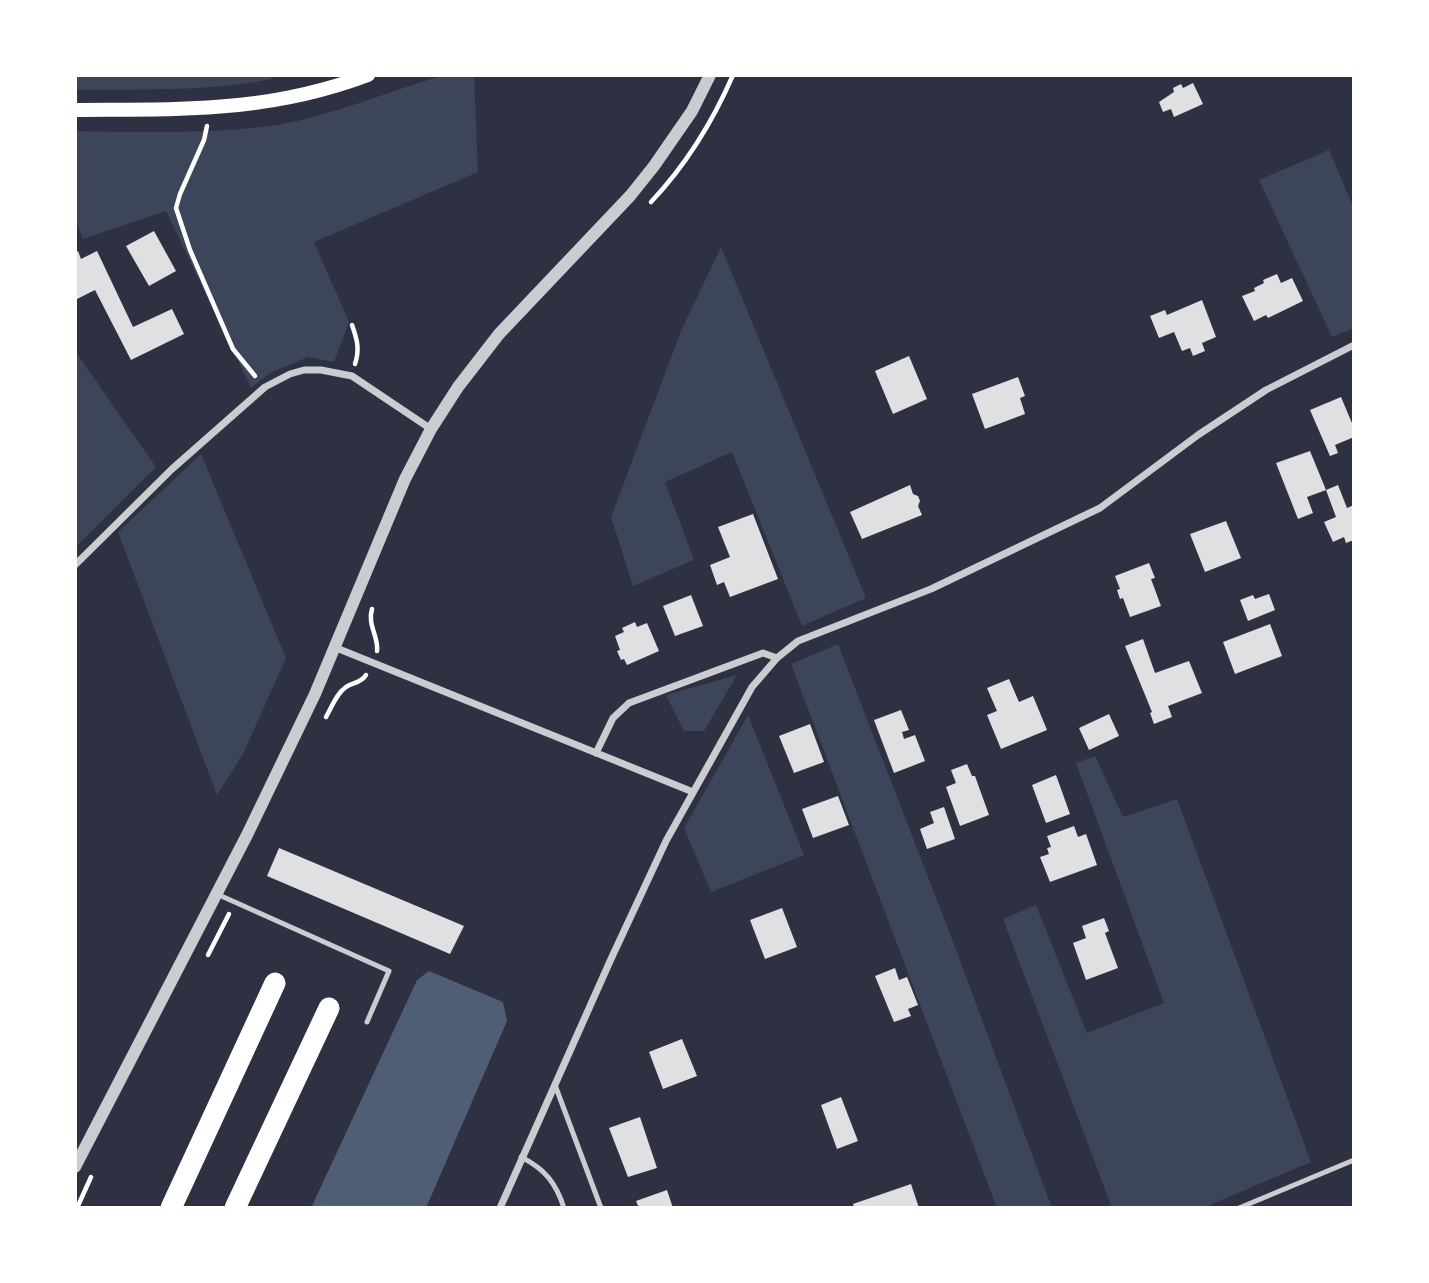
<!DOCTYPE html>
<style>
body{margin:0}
#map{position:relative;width:1429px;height:1283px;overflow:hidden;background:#2d3142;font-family:Karla,sans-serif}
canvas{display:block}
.frame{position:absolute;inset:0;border:77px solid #fff;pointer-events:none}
</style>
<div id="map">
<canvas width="1429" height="1283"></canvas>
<div class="frame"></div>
</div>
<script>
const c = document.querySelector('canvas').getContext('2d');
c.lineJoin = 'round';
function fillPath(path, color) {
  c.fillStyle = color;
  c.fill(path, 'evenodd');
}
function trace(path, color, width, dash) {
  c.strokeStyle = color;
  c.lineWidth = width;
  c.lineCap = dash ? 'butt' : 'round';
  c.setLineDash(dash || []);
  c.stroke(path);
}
const green = new Path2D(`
 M75 75H271L272 79C207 92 141 89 75 90Z
 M445 75H474L478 172 314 242 349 322 334 362 308 357 270 373 251 388 166 211 83 239 75 219V131C140 132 205 134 269 126 328 118 388 91 445 75Z
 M1329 150 1354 208V328L1332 337 1259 180Z
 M721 247 866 598 802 626 732 452 665 482 694 560 633 586 611 517 681 331Z
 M75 351 156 467 75 548Z
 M201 454 286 658 243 754 217 795 118 532Z
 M838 644 952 939 1052 1208H997L791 664Z
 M737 675 704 731H684L666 695Z
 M748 715 804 855 711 892 684 828Z
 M1095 756 1123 817 1177 799 1311 1162 1203 1208H1112L1003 919 1036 905 1087 1033 1164 1003 1076 763Z`);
const water = new Path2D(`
 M429 971 503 1002 507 1021 426 1208H311L417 980Z`);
const building = new Path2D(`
 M1193 83 1203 104 1174 117 1171 109 1163 112 1159 102 1174 92 1173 88 1181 84 1183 88Z
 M154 231 176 271 149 286 126 246Z
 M78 251 81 259 97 251 133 327 172 309 184 334 131 360 95 290 75 300V253Z
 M1277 274 1281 283 1292 278 1303 301 1268 318 1266 315 1254 321 1242 296 1255 291 1254 288 1264 283 1263 280Z
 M1202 300 1216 337 1202 343 1205 351 1193 356 1190 348 1182 351 1174 332 1159 338 1150 316 1165 310 1167 315Z
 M909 356 927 399 893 414 875 371Z
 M1018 377 1025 396 1020 398 1025 414 985 429 972 394Z
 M1341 397 1354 428V437L1335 445 1338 453 1330 456 1310 410Z
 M1310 451 1326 490 1307 497 1313 513 1298 519 1276 463Z
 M910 485 913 494 918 496 920 501 918 506 922 515 862 539 850 512Z
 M1338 485 1347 508 1354 505V540L1346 543 1344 537 1333 542 1324 522 1336 517 1326 490Z
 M753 514 778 579 730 597 724 582 717 585 710 565 730 557 718 527Z
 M1226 521 1241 558 1205 572 1190 534Z
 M1149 563 1155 578 1151 579 1161 606 1130 617 1123 598 1120 599 1117 590 1120 589 1115 576Z
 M1269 594 1275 610 1248 621 1240 600 1253 595 1255 599Z
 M691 595 703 626 675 636 663 606Z
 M635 622 637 627 647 623 659 651 627 665 624 659 621 660 617 651 620 650 615 636 624 632 622 628Z
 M1270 624 1282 656 1235 674 1223 642Z
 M1143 639 1155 673 1189 661 1202 693 1168 706 1172 717 1154 724 1150 713 1152 712 1125 646Z
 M1009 679 1019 702 1033 696 1047 730 1001 749 987 715 997 711 987 688Z
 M901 710 909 730 902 732 904 739 915 735 925 761 894 773 874 720Z
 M1109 714 1119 736 1089 750 1079 728Z
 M810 724 824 762 794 773 779 736Z
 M967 764 972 776H975L989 815 960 826 946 787 956 783 951 770Z
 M1056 775 1070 814 1046 823 1032 785Z
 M838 796 849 825 813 838 802 809Z
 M944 807 955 839 927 849 920 829 934 823 930 812Z
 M1074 826 1078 837 1086 834 1097 865 1050 882 1040 857 1049 854 1047 848 1051 847 1047 836Z
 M279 848 464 926 450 954 267 876Z
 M782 908 797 947 765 959 750 920Z
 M1104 918 1109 931 1105 933 1118 968 1086 980 1073 943 1086 938 1082 926Z
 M895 968 899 980 907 977 918 1005 908 1009 911 1016 894 1022 875 976Z
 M682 1039 697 1076 663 1089 649 1052Z
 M841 1097 858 1141 837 1149 821 1105Z
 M640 1117 657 1168 628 1177 609 1128Z
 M911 1184 919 1208H854L853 1204Z
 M667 1190 673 1208H639L636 1201Z`);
const path = new Path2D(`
 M207 126 204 140 180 194 176 208 190 250 233 349 255 376
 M651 202C685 166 713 121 733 75
 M352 325C357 339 360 349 355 364
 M372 609C367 625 379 637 377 651
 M326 717C332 707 336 694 346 687 354 682 361 683 366 675
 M208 955 229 914
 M77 1208 91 1177`);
const service = new Path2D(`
 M219 895 389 971 367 1022
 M555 1085 601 1208
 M521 1157C545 1169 556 1183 564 1208
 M1239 1208 1354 1160`);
const minor = new Path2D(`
 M75 565 172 469 265 387 290 374 304 370H321L352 376 431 429
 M334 647 693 792
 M596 753 613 718 629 703 763 653 777 658
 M500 1208 611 959 666 841 752 687 777 658 798 641 931 589 1100 508 1198 435 1266 390 1354 345`);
const tertiary = new Path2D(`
 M75 1167 247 835 315 694 405 479 431 429 458 387 499 334 630 196 654 166 692 111 710 75`);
const secondary = new Path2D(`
 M75 110C181 109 267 113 368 75`);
const motorway = new Path2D(`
 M171 1208 275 983
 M235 1208 329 1008`);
fillPath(green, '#3c4559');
fillPath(water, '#4f5d75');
fillPath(building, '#e0e0e3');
trace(path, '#fff', 4.5);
trace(service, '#caccd0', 5);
trace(minor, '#caccd0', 7);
trace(tertiary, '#caccd0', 12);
trace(secondary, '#fff', 14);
trace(motorway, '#fff', 21);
</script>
